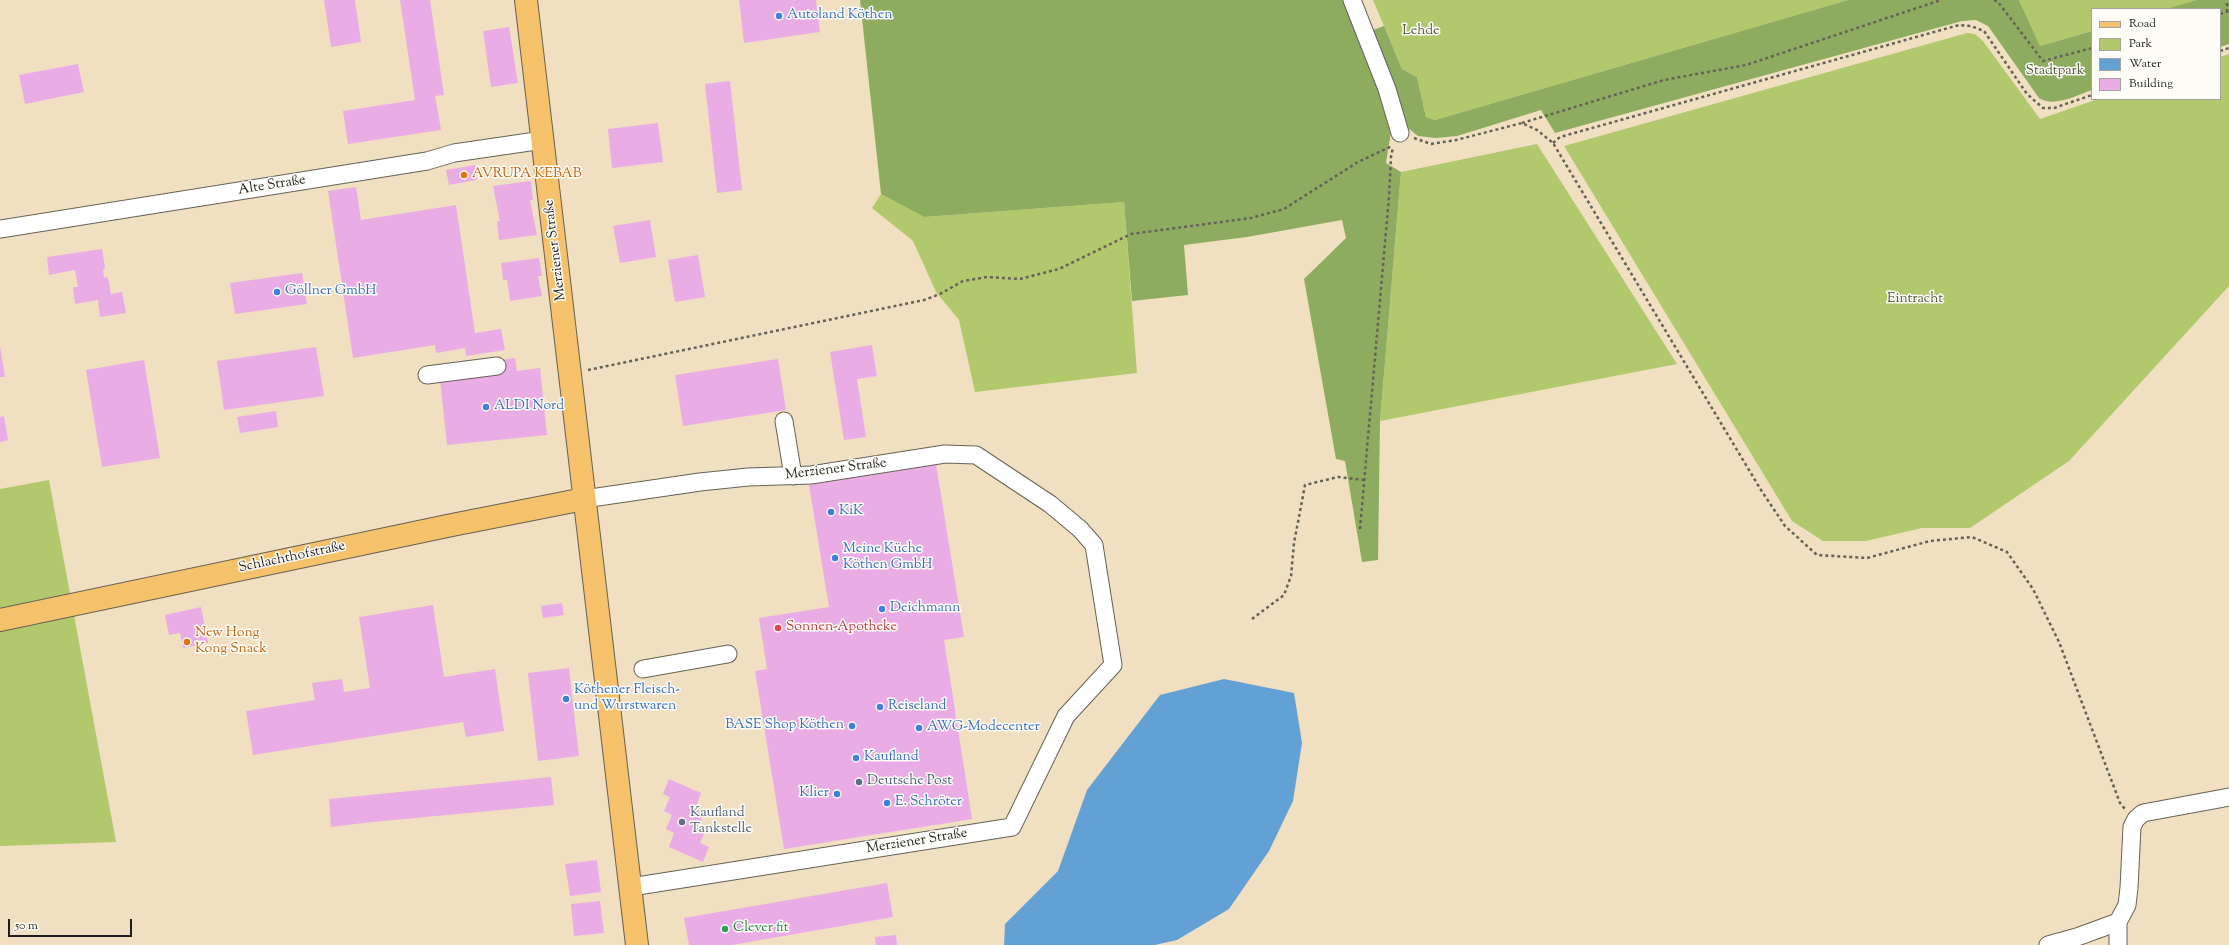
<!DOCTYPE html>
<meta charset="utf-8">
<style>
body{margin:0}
#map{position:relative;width:2229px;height:945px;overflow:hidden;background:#f0e0c1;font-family:"Sorts Mill Goudy",serif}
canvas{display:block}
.legend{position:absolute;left:2091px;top:8px;width:130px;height:92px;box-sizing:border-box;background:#fdfcf7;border:1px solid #a3a29f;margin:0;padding:5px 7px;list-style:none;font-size:12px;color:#1c1c1c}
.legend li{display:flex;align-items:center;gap:8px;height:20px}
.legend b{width:20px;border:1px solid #a3a29f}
.scale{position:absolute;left:8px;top:919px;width:124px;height:18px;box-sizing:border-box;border:2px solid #1c1c1c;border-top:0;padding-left:5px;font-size:12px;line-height:14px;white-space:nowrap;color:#1c1c1c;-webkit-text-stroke:3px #fdfcf7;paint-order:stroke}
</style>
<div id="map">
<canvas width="2229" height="945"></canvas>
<ul class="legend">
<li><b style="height:5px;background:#f5c16b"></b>Road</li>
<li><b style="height:11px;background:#b2c86d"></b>Park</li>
<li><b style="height:11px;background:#63a1d4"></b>Water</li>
<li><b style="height:11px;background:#eaace4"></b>Building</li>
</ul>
<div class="scale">50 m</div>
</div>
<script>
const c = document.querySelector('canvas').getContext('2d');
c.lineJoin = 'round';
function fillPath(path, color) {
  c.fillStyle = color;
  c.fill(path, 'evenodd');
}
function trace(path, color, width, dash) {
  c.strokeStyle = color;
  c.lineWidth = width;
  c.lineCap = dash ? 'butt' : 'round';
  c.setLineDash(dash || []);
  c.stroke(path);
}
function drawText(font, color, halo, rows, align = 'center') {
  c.font = font + ' "Sorts Mill Goudy",serif';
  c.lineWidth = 3;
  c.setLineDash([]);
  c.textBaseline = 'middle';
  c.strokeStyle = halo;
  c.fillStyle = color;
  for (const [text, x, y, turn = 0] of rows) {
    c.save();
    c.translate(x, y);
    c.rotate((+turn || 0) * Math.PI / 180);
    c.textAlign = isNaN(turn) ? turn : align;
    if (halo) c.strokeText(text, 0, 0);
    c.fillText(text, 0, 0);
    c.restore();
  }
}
const green = new Path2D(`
 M1373 0H1848L1435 120 1426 117 1417 77 1402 69Z
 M2019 0H2196L2166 9H2092V31L2040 46Z
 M1967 33 1975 34 1983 41 2040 119 2098 99H2220V57L2229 54V286L2069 461 1970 528H1922L1866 541H1823L1792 521 1564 146Z
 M1537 144 1677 364 1380 421 1401 172Z
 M881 194 924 217 1124 202 1137 373 975 392 959 320 936 292 913 241 872 208Z
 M49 480 116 842 0 846V489Z`);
const forest = new Path2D(`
 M860 0H1347L1392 126 1386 163 1401 172 1380 421 1378 560 1362 562 1345 461 1336 459 1304 279 1346 238 1342 220 1247 237 1184 245 1188 295 1132 301 1124 202 924 217 881 194Z
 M1848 0H2019L2040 46 2092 31V90C2077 95 2054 108 2039 98L1988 26 1976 20 1962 21 1555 133 1541 110 1457 136 1436 138 1418 136 1403 124 1370 31 1384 26 1402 69 1417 77 1426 117 1435 120Z
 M2196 0H2229V44L2220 47V9H2166Z`);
const water = new Path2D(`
 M1224 679 1294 693 1302 743 1293 801 1269 851 1229 909 1177 940 1155 945H1004L1005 924 1058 871 1087 790 1160 695Z`);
const building = new Path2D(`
 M324 0H355L361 42 331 47Z
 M400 0H430L444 95 435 96 441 130 348 144 343 111 415 100Z
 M739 0H816L820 32 744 43Z
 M509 27 518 83 491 87 483 31Z
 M78 64 84 92 25 104 19 75Z
 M730 81 742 190 717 193 705 84Z
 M658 123 663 162 612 168 608 129Z
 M475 165 477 180 449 185 446 170Z
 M531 181 533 200H530L537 235 499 240 497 221H500L493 186Z
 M356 187 361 220 456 205 475 333 501 329 505 350 466 356 465 348 436 353 435 345 353 358 328 191Z
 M650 220 656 257 620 263 613 226Z
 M102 249 105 268 103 270 104 277 108 278 111 294 122 292 126 313 100 317 98 300 75 304 73 287H78L75 270 49 275 47 257Z
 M698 255 705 297 675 302 668 260Z
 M539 258 542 276H538L542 296 510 301 507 280H503L501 263Z
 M302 273 307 304 235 314 230 283Z
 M872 345 877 376 857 379 866 437 844 440 830 352Z
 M0 346 5 377H0Z
 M316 347 324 396 224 410 217 361Z
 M515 358 517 371 540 368 547 435 447 445 440 379 498 360Z
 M778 359 786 410 683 426 675 375Z
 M144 360 160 458 102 467 86 370Z
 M276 411 278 427 240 433 237 417Z
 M4 416 8 440 0 442V417Z
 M936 464 964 637 944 640 972 819 784 849 755 671 767 669 759 618 829 607 809 485Z
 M562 603 564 615 543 618 541 606Z
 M433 605 444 677 495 669 504 731 466 737 463 722 253 755 246 711 315 700 312 683 342 679 344 692 370 688 359 617Z
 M201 607 208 643 183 648 180 633 169 635 165 615Z
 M569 668 579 756 538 761 528 673Z
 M551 777 554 805 372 822 331 827 329 799Z
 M669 779 701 793 695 809 704 813 698 826 706 830 700 843 709 847 703 862 669 847 674 833 666 829 672 815 664 811 670 797 663 794Z
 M597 860 601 892 570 896 565 864Z
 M887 883 893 917 732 945H689L684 918Z
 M600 901 604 933 574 936 571 904Z
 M896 935 897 945H876L875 937Z`);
const path = new Path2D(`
 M1994 0 1998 2 2043 61 2092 48
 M2227 12V0
 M2220 14 2229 11
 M2220 51 2229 48
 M1522 123 1664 80 1746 65 1941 0
 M1414 138 1431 144 1456 140 1522 123 1537 130 1553 143 1761 490 1785 526 1817 555 1867 558 1930 541 1972 537 2007 552 2033 589 2059 642 2120 803 2125 809
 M1553 143 1560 137 1959 25 1971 26 1984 31 2027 94 2043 108H2054L2092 95
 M588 370 924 300 940 294 963 281 987 277 1020 279 1059 269 1131 234 1251 218 1284 209 1358 162 1392 146
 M1360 529 1389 197 1391 157 1393 147
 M1252 619 1284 595 1291 576 1294 543 1305 485 1338 477 1364 480`);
const minor = new Path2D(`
 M1352 0 1387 89 1400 133
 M0 229 427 161 454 153 543 140
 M427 375 497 366
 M784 421 793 476
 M584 499 700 482 748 477 811 475 945 454 976 455 1050 504 1080 529 1094 545 1113 665 1066 716 1012 827 631 887
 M643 669 728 654
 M2118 922V945
 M2048 945 2077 937 2118 922 2127 905 2129 888 2132 827 2136 819 2143 813 2229 797`);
const major = new Path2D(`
 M526 0 637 945
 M0 620 452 525 584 499`);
const markers = [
 [779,16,4,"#3f7fe0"],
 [464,175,4,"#e8710a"],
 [277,292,4,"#3f7fe0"],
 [486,407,4,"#3f7fe0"],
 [831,512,4,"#3f7fe0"],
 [835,558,4,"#3f7fe0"],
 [882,609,4,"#3f7fe0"],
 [778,628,4,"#e0444e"],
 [187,642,4,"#e8710a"],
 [566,699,4,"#3f7fe0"],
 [880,707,4,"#3f7fe0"],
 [852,726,4,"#3f7fe0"],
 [919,728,4,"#3f7fe0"],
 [856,758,4,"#3f7fe0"],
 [859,782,4,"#5c6f8a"],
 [837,794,4,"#3f7fe0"],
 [887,803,4,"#3f7fe0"],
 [682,822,4,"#5c6f8a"],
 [725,929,4,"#2e9e5b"]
];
const shopNames = [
 ["Autoland Köthen",787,16],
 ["Göllner GmbH",285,292],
 ["ALDI Nord",494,407],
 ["KiK",839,512],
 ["Meine Küche",843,550],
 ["Köthen GmbH",843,566],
 ["Deichmann",890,609],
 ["Köthener Fleisch-",574,691],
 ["und Wurstwaren",574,707],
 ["Reiseland",888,707],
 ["BASE Shop Köthen",844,726,"right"],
 ["AWG-Modecenter",927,728],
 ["Kaufland",864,758],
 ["Klier",829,794,"right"],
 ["E. Schröter",895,803]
];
const parkNames = [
 ["Lehde",1421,32],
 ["Stadtpark",2055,72],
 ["Eintracht",1915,300]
];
const foodNames = [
 ["AVRUPA KEBAB",472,175],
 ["New Hong",195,634],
 ["Kong Snack",195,650]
];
const streetNames = [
 ["Alte Straße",272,186,-9],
 ["Merziener Straße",556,250,-97],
 ["Merziener Straße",836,470,-7],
 ["Schlachthofstraße",292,558,-12],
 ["Merziener Straße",917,842,-9]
];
const healthNames = [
 ["Sonnen-Apotheke",786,628]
];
const serviceNames = [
 ["Deutsche Post",867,782],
 ["Kaufland",690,814],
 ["Tankstelle",690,830]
];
const leisureNames = [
 ["Clever fit",733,929]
];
fillPath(green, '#b2c86d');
fillPath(forest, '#8dac60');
fillPath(water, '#63a1d4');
fillPath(building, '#eaace4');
trace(minor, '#666156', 19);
trace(major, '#666156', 24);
trace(path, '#666156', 2.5, [3, 3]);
trace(minor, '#fff', 17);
trace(major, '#f5c16b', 22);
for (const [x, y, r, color] of markers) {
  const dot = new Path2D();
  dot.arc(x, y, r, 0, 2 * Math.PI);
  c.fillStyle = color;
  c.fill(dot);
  trace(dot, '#fdfcf7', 1.5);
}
drawText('14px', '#366cbe', '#fdfcf7', shopNames, 'left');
drawText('14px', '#505838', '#fdfcf7', parkNames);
drawText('14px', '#c56008', '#fdfcf7', foodNames, 'left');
drawText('14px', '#1c1c1c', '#fdfcf7', streetNames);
drawText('14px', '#be3a42', '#fdfcf7', healthNames, 'left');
drawText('14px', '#4e5e75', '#fdfcf7', serviceNames, 'left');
drawText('14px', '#27864d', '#fdfcf7', leisureNames, 'left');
</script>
